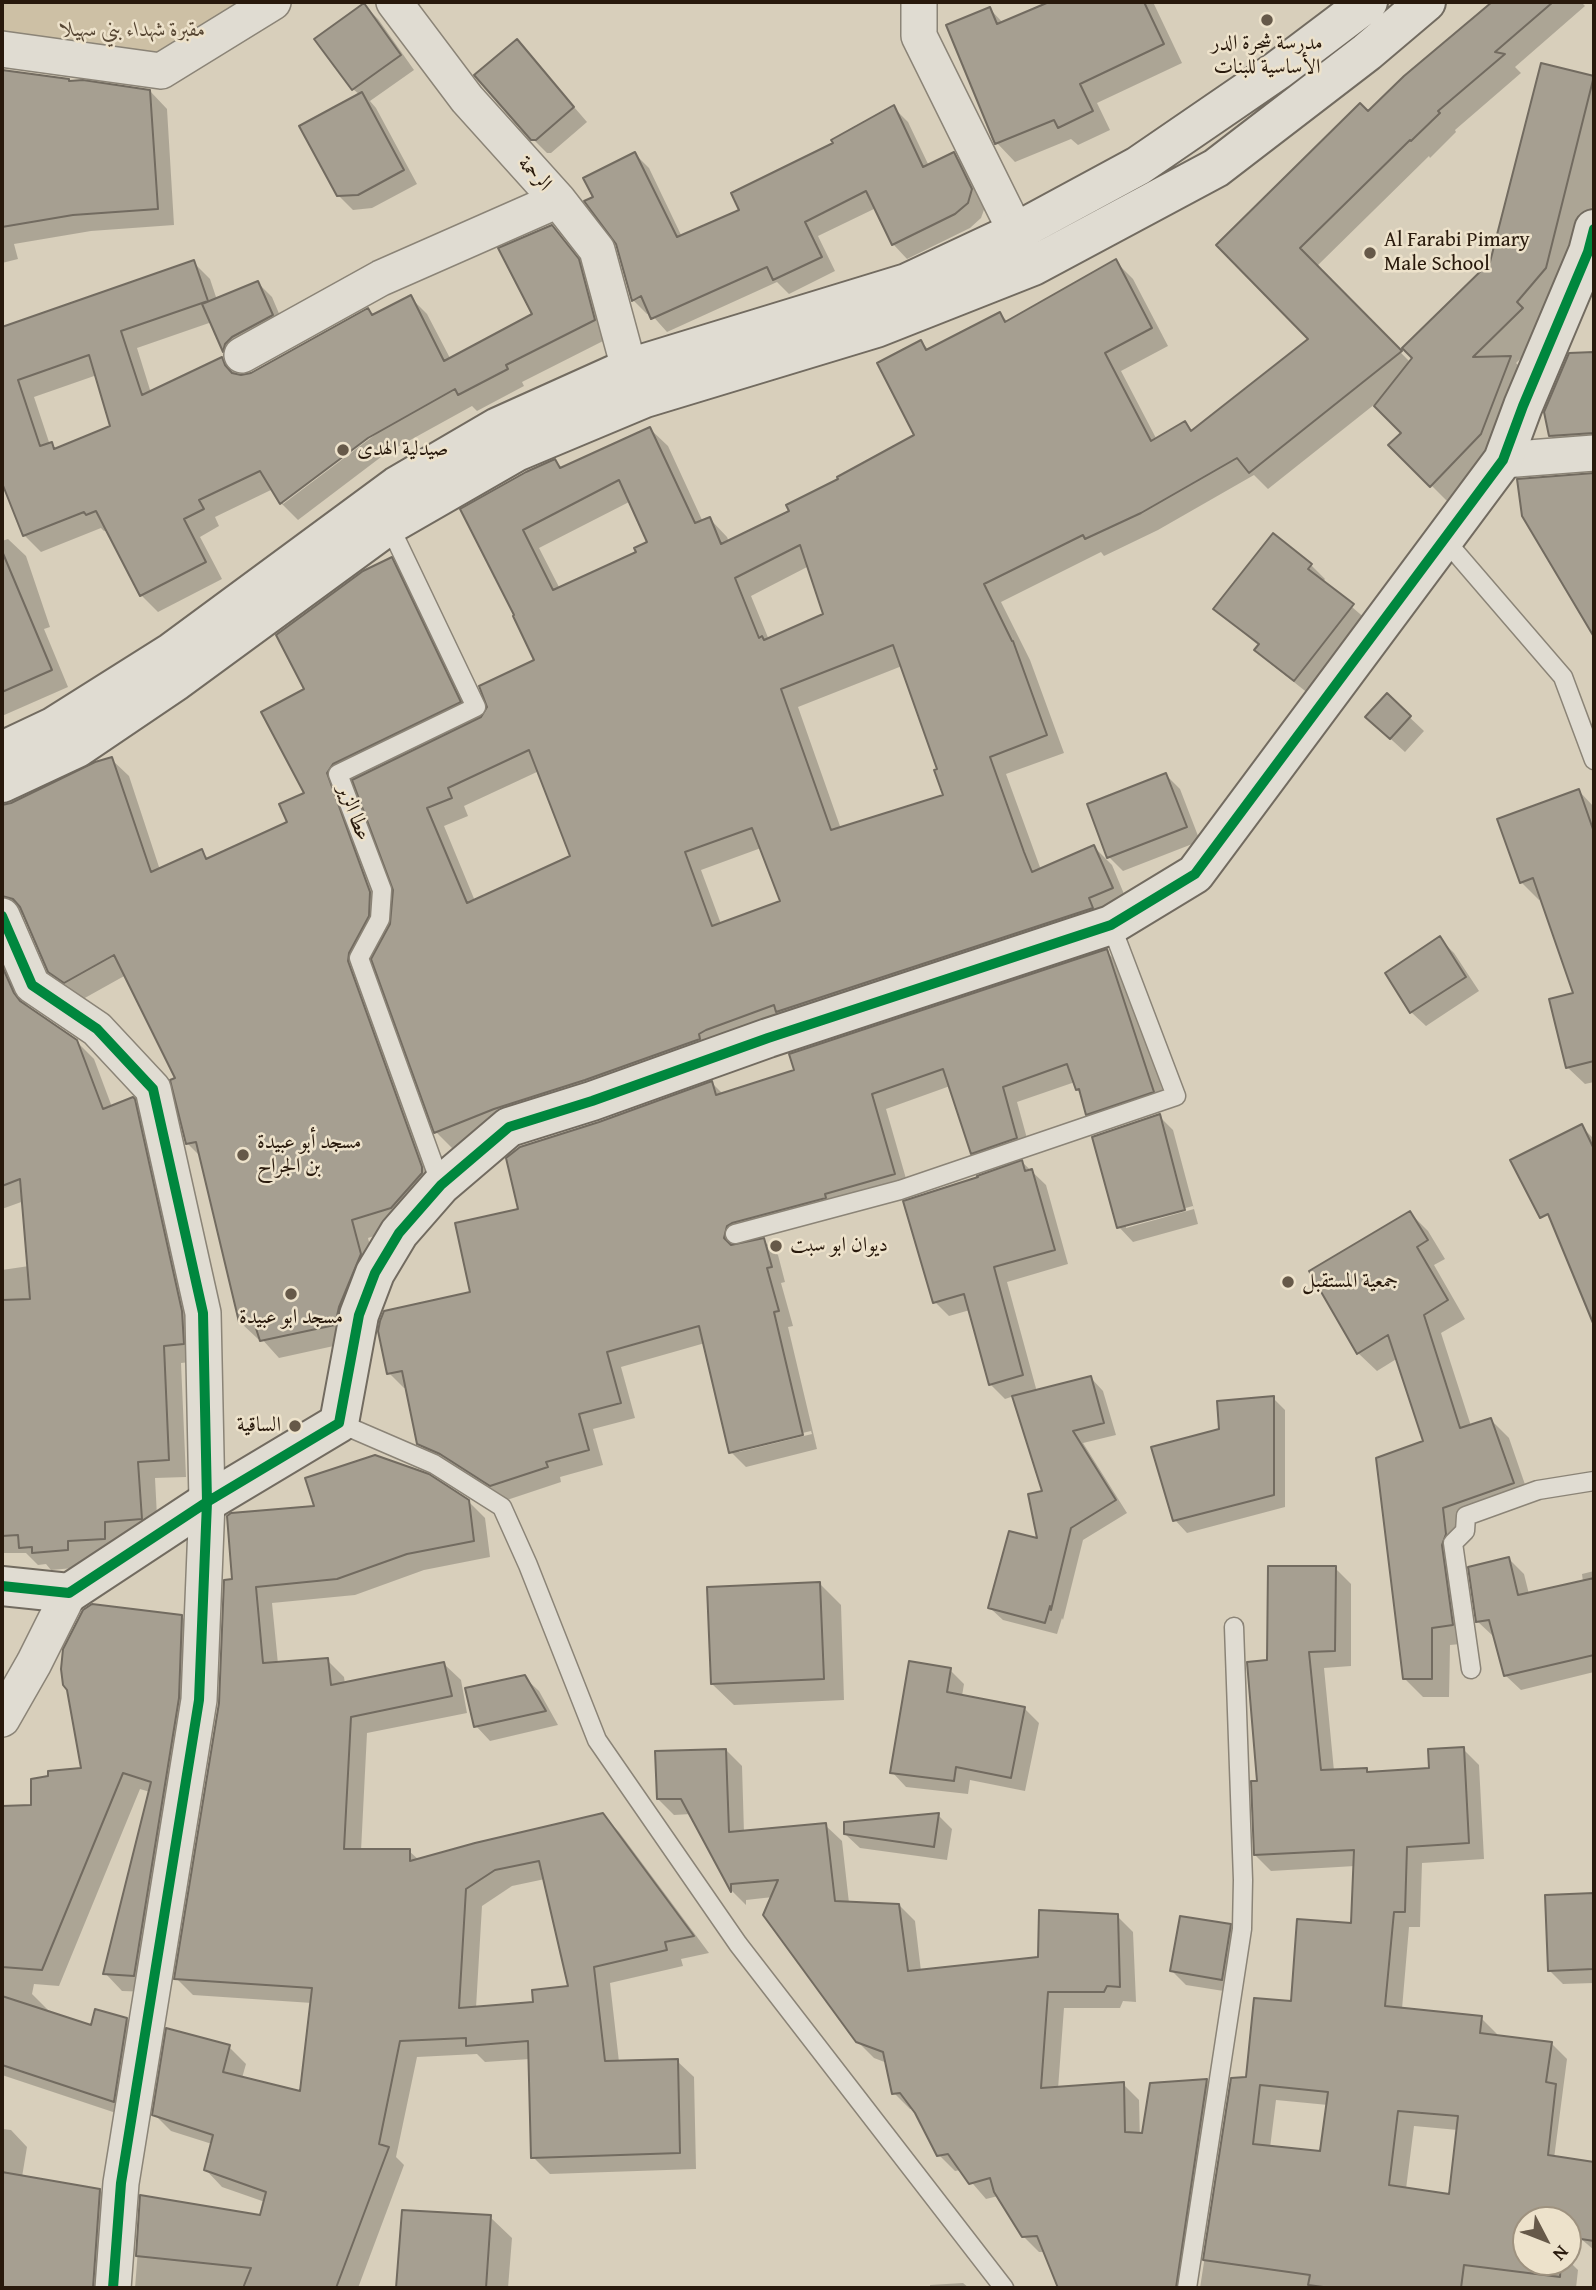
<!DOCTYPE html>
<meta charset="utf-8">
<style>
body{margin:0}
#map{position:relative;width:1596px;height:2290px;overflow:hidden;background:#d8cfbb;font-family:"Gentium Book Plus",serif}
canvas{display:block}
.frame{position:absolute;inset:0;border:4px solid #28190c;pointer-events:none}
.north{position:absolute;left:1512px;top:2206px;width:70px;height:70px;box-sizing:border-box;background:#ede2cb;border:2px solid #9e927f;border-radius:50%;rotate:132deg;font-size:19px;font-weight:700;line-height:28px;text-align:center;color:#28190c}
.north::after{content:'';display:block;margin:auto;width:24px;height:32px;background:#665949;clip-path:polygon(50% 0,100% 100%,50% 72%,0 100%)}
</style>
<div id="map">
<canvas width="1596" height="2290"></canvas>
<div class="frame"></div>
<div class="north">N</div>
</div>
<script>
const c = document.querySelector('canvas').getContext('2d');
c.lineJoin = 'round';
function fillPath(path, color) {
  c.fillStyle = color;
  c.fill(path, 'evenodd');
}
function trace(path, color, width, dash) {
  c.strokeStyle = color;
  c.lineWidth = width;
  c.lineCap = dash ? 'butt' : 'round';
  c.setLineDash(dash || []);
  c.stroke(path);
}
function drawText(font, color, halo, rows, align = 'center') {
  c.font = font + ' "Gentium Book Plus",Amiri,serif';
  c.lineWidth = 5;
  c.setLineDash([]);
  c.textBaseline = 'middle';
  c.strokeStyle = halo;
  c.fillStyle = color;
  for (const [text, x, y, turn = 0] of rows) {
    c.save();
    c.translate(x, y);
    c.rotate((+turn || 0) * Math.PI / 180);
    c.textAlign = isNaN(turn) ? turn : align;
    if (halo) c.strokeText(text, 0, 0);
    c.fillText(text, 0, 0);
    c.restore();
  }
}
const green = new Path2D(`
 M2 2H239L139 63 2 38Z`);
const shadow = new Path2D(`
 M1054 2H1153L1182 63 1097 103 1110 130 1078 145 1071 139 1015 162 997 143 990 9 1003 23Z
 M1494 2H1581L1585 6 1515 67 1521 73 1455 130 1456 132 1430 158 1429 156 1316 267 1411 363 1491 263 1542 65 1594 78V199L1570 293 1547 333 1516 363 1535 382 1456 510 1391 445 1403 433 1375 404 1268 489 1254 475 1158 530 1104 556 1101 552 1001 602 1030 660 1064 753 1006 774 1041 870 1094 847 1112 865 1129 906 454 1150 436 1132 373 958 366 971 439 1186 409 1225 368 1238 377 1273 352 1342 279 1358 261 1338 258 1339 240 1322 201 1157 187 1143 178 1079 126 975 83 999 68 989 50 971 25 914H12L2 925V805H12L111 759 129 776 160 870 201 851 209 859 289 823 306 794 307 690 391 559 409 577 478 721 537 661 517 616 463 510 555 461 563 469 650 429 668 446 703 522 710 519 727 537 729 542 791 511 917 436 921 342 929 350 1000 314 1008 322 1115 261 1133 279 1168 346 1121 371 1157 440 1185 423 1193 432 1311 339 1218 245 1368 113 1405 77ZM631 501 650 543 638 552 560 589 539 548ZM809 566 826 615 769 640 751 596ZM902 666 939 770 945 796 841 829 798 707ZM539 771 573 857 475 901 444 826 468 816 464 806ZM354 779 395 890 392 924 385 937 387 910 343 790ZM761 848 782 902 721 924 701 870Z
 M364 5 378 19 414 70 370 101 376 108 417 184 372 208 353 210 338 195 360 95 353 89Z
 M517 41 587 122 551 153H547L532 138Z
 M5 71 71 83 150 91 167 109 174 225 91 231 14 244 18 259 2 263V72Z
 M894 108 908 122 929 166 954 154 968 169 986 204 981 218 970 228 907 259 893 244 876 208 818 236 835 271 789 294 777 282 667 332 650 313 647 314 633 300 618 243 595 198 635 154 649 168 682 237 741 210 835 144Z
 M551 227 568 244 595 278 611 337 522 382 524 386 477 411 472 406 385 454 298 520 281 503 273 489 215 517 219 526 200 537 222 579 158 612 141 595 108 530 104 531 101 528 41 552 24 535 2 478V329L193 262 210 279 217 300 258 283 272 297 286 330 237 364 224 351 212 322 137 348 151 393 222 359 239 376 252 375 368 310 374 316 411 298 427 314 451 360 534 314ZM97 375 112 427 57 450 50 445 34 397ZM373 431 376 434 283 504V499Z
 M1594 354V453L1570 455 1550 435 1570 355Z
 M1594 475V629L1588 622 1519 481Z
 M8 539 26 556 50 627 44 629 68 687 2 716V541Z
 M1311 565 1325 579 1323 582 1367 620 1309 694 1271 664 1256 650 1259 646 1216 609Z
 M1387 696 1424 731 1405 752 1382 731Z
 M1166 775 1180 789 1200 841 1123 871 1109 857Z
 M1579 791 1594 807V1082L1585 1084 1567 1067 1575 994 1542 898 1539 900 1521 882Z
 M1440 939 1454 953 1479 991 1426 1026 1411 1012Z
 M2 946 29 1010 76 1041 94 1059 112 1107 132 1099 151 1118 200 1361 181 1363 186 1477 155 1478 158 1536 122 1556 84 1558 85 1567 51 1570 46 1564 38 1565 26 1553H2V1270L29 1266 24 1201 2 1209Z
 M1106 951 1121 966 1168 1106 1103 1129 1088 1114 1082 1094 1075 1082 1017 1102 1031 1153 987 1168 972 1153 950 1086 886 1109 909 1189 747 1237 735 1246 763 1240 778 1255 785 1282 781 1283 793 1326 788 1327 817 1449 746 1467 731 1452 705 1343 621 1367 635 1418 593 1429 603 1465 560 1477 561 1482 507 1500 434 1459 418 1443 408 1388H404L389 1373 472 1293 520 1210 600 1123 712 1083 724 1095 796 1071ZM811 1431 812 1434 739 1452V1448Z
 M1159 1116 1173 1130 1198 1224 1133 1242 1119 1227ZM1193 1206 1194 1209 1126 1228V1224Z
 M1581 1126 1594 1139 1593 1297 1578 1282Z
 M1022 1162 1046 1185 1068 1264 1007 1282 1037 1392 1091 1378 1103 1391 1116 1435 1083 1443 1127 1513 1083 1540 1063 1620 1062 1618 1057 1634 1003 1620 990 1608 1039 1541 1045 1492 1014 1396 1005 1399 990 1384 970 1310 949 1316 935 1302Z
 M1410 1213 1428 1231 1445 1259 1434 1265 1465 1319 1441 1333 1471 1426 1491 1420 1509 1438 1531 1502 1460 1526 1463 1553 1459 1564 1471 1643 1450 1645 1449 1697H1423L1405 1679 1425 1442 1398 1358 1377 1371 1358 1353Z
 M1273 1398 1285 1410V1507L1187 1533 1175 1520Z
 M468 1501 485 1518 490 1557 424 1570 355 1595 272 1603 278 1664 327 1660 344 1677 345 1684 444 1664 461 1680 467 1713 367 1733 361 1851H409L419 1860 602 1815 619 1832 709 1953 681 1959 683 1966 610 1983 619 2062 677 2061 694 2077 696 2169 550 2174 533 2157 530 2059 485 2062 477 2054 417 2057 396 2157 404 2165 358 2288H135L142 2197 261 2217 265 2202 222 2187 206 2170 212 2144 171 2131 154 2114 229 2047 246 2064 242 2078 302 2093 312 2003 193 1995 176 1978 221 1703 226 1582ZM545 1879 570 1988 535 2004 476 2008 482 1906 512 1886Z
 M1509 1559 1524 1574 1529 1594 1583 1582 1582 1574 1594 1571V1672L1521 1690 1505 1675 1495 1636H1493L1477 1621Z
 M1335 1568 1351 1584V1666L1324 1668 1334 1771 1366 1770 1370 1773 1431 1770 1463 1749 1479 1765 1484 1859 1422 1863 1420 1927H1409L1402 2009 1481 2018 1497 2034V2037L1551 2043 1567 2059 1546 2220H1526V2262L1568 2260 1578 2270 1576 2288H1200L1232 2080 1247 2079 1292 2003 1353 1925 1355 1866 1271 1871 1255 1855 1269 1661ZM1276 2100 1328 2105 1321 2153 1270 2148ZM1414 2126 1458 2130 1451 2196 1406 2189Z
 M819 1583 841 1605 844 1700 734 1705 712 1684Z
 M181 1616 199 1634 151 1992 122 1991 105 1973 150 1792 140 1789 59 1986 34 1984 32 1994 49 2011 48 2013 92 2027 126 2019 144 2036 131 2118 2 2075V1860L26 1807H32L83 1769Z
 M950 1670 964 1684 962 1696 1024 1708 1039 1723 1025 1791 970 1780 968 1794 906 1787 892 1772Z
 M524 1677 539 1691 558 1725 490 1741 476 1726Z
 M726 1750 742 1766 744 1833 825 1825 842 1841 849 1903 899 1905 915 1921 921 1971 1040 1958 1117 1916 1133 1932 1136 2002 1123 2001 1120 2008H1064L1058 2089 1123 2084 1139 2100 1140 2142 1152 2085 1207 2081 1223 2097 1193 2288H1067L1056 2277 1045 2252H1039L1023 2236 998 2196 986 2199 961 2170 955 2171 939 2155 914 2109H910L894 2093 887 2063 874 2058 857 2041 773 1897 746 1900V1905L732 1891 691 1814 674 1815 658 1799Z
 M938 1815 952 1829 947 1860 860 1848 845 1834Z
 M1594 1895V1983L1563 1984 1549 1970 1547 1897Z
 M1230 1925 1244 1940 1236 1993 1186 1985 1172 1971Z
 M2 2129 11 2130 27 2147 22 2177 100 2190 116 2207 110 2288H2Z
 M1591 2170 1594 2171V2250L1580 2238Z
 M403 2212 490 2217 512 2238 508 2288H398Z
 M963 2283 969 2288H930V2285Z`);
const building = new Path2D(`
 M1049 2H1144L1164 44 1080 84 1093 111 1058 128 1054 120 995 144 946 25 990 7 997 24Z
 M1492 2H1553L1495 52 1505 54 1438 111 1440 113 1411 141 1410 140 1300 248 1402 351 1249 473 1237 458 1141 513 1085 539 1083 535 984 584 1012 641H1013L1047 735 990 757 1024 852 1032 872 1094 845 1113 888 1089 898 1093 908 776 1012 774 1005 706 1030 699 1034 700 1039 585 1080 494 1109 434 1133 371 959 390 924 393 890 352 780 481 717 487 707 479 686 534 660 513 616 514 615 460 509 526 472 555 459 560 468 650 427 695 523 710 517 721 544 789 511 786 505 838 479 837 477 914 435 877 363 921 340 926 350 1000 312 1005 322 1116 259 1152 328 1105 353 1151 441 1185 421 1191 431 1308 339 1216 245 1360 103 1368 111 1404 76ZM619 480 647 542 634 548 636 552 553 590 523 530ZM800 545 823 614 764 640 762 636 759 638 735 578ZM893 645 937 769 934 770 943 795 831 830 781 689ZM529 750 570 856 467 903 427 808 452 798 448 788ZM752 828 780 901 712 926 685 852Z
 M364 3 401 55 352 90 314 39Z
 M517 39 574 107 536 140H531L474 75Z
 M1541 63 1594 76 1546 268 1517 302 1523 308 1473 357 1511 356 1481 434 1430 487 1388 445 1401 433 1374 406 1412 358 1402 348 1490 262Z
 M2 70 69 79V81L83 80 150 90 158 209 73 215 2 227Z
 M362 92 404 170 358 195 337 196 299 126Z
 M894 105 923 167 954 152 972 189 968 203 955 214 892 245 866 191 805 222 822 257 773 280 767 267 651 319 641 296 632 301 616 244 584 201 593 197 583 178 635 152 677 237 739 210 731 193 833 143 831 140Z
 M552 225 579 259 595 320 506 365 508 369 458 395 455 389 368 438 280 504 260 471 199 500 204 509 184 519 206 562 140 596 96 511 86 515 84 512 23 536 2 483V327L194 260 208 301 121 331 142 395 222 357 225 365 232 373 241 375 251 373 368 308 372 315 411 295 444 361 532 314 498 248ZM89 355 110 426 54 449 52 442 40 446 18 380Z
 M258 281 273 315 232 337 225 344 223 352 202 304Z
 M1594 352V433L1549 436 1544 412 1569 353Z
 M1594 473V637L1522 516 1517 479Z
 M1273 533 1312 564 1308 569 1354 604 1294 681 1254 650 1259 644 1213 609Z
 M2 551 52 670 2 692Z
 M392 557 461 702 333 764 327 773 370 892 369 916 349 953 348 961 422 1167V1173L391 1208 352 1220 361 1254 339 1307 335 1325 260 1341 253 1319 239 1322 196 1142 186 1144 170 1080 175 1078 114 955 64 983 48 972 20 907 13 899 2 896V805L11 803 95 762 112 757 151 872 202 849 206 859 287 822 279 804 304 793 261 712 304 689 276 635 363 571Z
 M1387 693 1411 716 1390 739 1365 717Z
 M1166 773 1187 827 1107 858 1087 804Z
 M1579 789 1594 832V1061L1566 1068 1549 999 1573 993 1533 878 1520 883 1497 819Z
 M1440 936 1466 977 1410 1013 1385 973Z
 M1107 949 1154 1092 1086 1115 1079 1089 1076 1090 1067 1064 1003 1087 1017 1138 971 1154 943 1069 872 1094 895 1174 825 1194 826 1198 732 1223 727 1226 724 1238 731 1245 764 1238 772 1267 767 1268 779 1311 774 1312 803 1435 729 1453 699 1326 607 1352 621 1403 579 1414 589 1450 546 1462 548 1467 490 1486 440 1454 417 1444 402 1371 387 1374 378 1331 380 1321 384 1311 470 1292 455 1223 518 1209 506 1158 520 1147 599 1122 712 1081 716 1095 794 1070 789 1054Z
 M2 966 14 993 20 1001 77 1040 103 1109 133 1097 135 1099 182 1311 184 1344 164 1346 169 1460 138 1462 142 1519 105 1522V1539L68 1541V1550L32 1553V1547L19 1548 18 1535 2 1536V1300L30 1299 20 1179 2 1186Z
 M1160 1114 1185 1210 1117 1228 1092 1137Z
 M1582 1124 1594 1149 1593 1323 1548 1214 1540 1218 1510 1160Z
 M1022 1160 1025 1171 1032 1169 1055 1250 994 1267 1023 1375 989 1385 964 1294 933 1303 903 1201 978 1177 977 1176Z
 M1410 1211 1428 1240 1417 1247 1448 1300 1424 1315 1460 1428 1491 1418 1514 1483 1443 1508 1446 1534 1442 1545 1453 1625 1432 1628V1679H1403L1376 1458 1423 1441 1388 1335 1357 1354 1309 1271Z
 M1091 1376 1104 1423 1073 1431 1116 1500 1071 1528 1051 1610 1050 1606 1045 1623 988 1608 1009 1531 1037 1538 1028 1494 1042 1491 1012 1396Z
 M1274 1396V1495L1173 1521 1151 1447 1219 1429 1217 1401Z
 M375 1455 429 1474 469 1500 474 1541 407 1554 337 1579 256 1587 263 1663 328 1658 331 1685 444 1662 452 1696 351 1717 344 1849H410V1861L475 1843 603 1813 694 1936 665 1942 667 1950 594 1967 605 2061 678 2059 680 2153 531 2158 528 2041 466 2046V2038L400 2041 379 2144 389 2147 336 2288H243L251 2268 136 2256 140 2195 260 2215 266 2192 204 2170 213 2135 152 2115 166 2028 230 2045 223 2072 300 2091 312 1988 174 1979 219 1703 224 1580 232 1579 227 1516 231 1513 314 1506 305 1478ZM539 1861 568 1986 532 1990 533 2002 459 2008 466 1889 495 1870Z
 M1509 1557 1518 1595 1594 1578V1655L1504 1676 1489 1620 1476 1622 1468 1567Z
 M1268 1566H1336L1335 1651 1309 1652 1321 1770 1367 1768V1772L1429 1768 1428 1749 1464 1747 1469 1843 1407 1847 1405 1912H1394L1385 2006 1482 2016 1480 2033 1552 2042 1546 2082 1556 2084 1548 2155 1594 2162V2241L1568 2237V2220H1526V2262H1561L1560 2277 1464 2265 1461 2288H1331L1308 2285 1310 2275 1203 2260 1231 2078 1246 2077 1254 1998 1291 2001 1297 1919 1351 1923 1354 1850 1254 1855 1251 1781H1257L1247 1662 1267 1660ZM1260 2085 1328 2092 1320 2151 1253 2144ZM1398 2111 1458 2116 1449 2194 1389 2185Z
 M820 1582 824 1679 711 1684 707 1587Z
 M92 1604 182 1615 179 1698 134 1976 103 1974 151 1782 123 1773 42 1970 2 1967V1806L31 1805V1779L48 1776V1771L81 1768 67 1690 63 1685 61 1669 63 1649 83 1610Z
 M909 1661 951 1668 947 1692 1025 1707 1011 1778 956 1767 954 1781 890 1773Z
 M525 1675 546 1711 474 1727 465 1688Z
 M726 1749 729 1832 826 1823 835 1901 899 1904 908 1971 1038 1957 1039 1910 1118 1914 1120 1987 1107 1986 1104 1992H1048L1041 2088 1124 2082 1125 2132 1142 2133 1150 2083 1207 2079 1176 2288H1058L1037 2236 1022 2237 994 2192 990 2178 969 2184 948 2154 937 2156 915 2113 900 2093 892 2094 883 2052 856 2042 763 1915 778 1880 731 1884V1892L681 1799H657L655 1751Z
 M939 1813 934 1847 844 1834V1822Z
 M1594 1893V1969L1548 1971 1545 1895Z
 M1180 1916 1231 1924 1222 1980 1170 1971Z
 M2 1996 91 2025 95 2009 127 2018 114 2102 2 2065Z
 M2 2172 100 2189 93 2288H2Z
 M402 2210 491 2215 486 2288H396Z`);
const lane = new Path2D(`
 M389 525 476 707 338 774 382 890 380 919 359 958 441 1185
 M1445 540 1563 677 1594 760
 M735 1234 900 1190 1176 1096 1111 925
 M339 1423 434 1464 502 1507 528 1565 597 1740 738 1944 1004 2288
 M1471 1669 1453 1543 1465 1531 1466 1516 1538 1490 1594 1481
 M1187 2288 1242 1929 1243 1880 1234 1627`);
const street = new Path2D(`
 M394 2 467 99 558 200 597 250 629 368
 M919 2V36L1016 232
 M2 49 161 71 273 2
 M242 355 381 278 558 200
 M1503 460 1594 453
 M2 916 32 985 97 1029 153 1089 203 1313 207 1502 199 1700 121 2183 113 2288
 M2 1719 34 1663 69 1593`);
const secondary = new Path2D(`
 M2 751 53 727 172 652 397 486 498 427 629 368 907 283 1016 232 1138 166 1278 70 1368 2
 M2 783 77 748 176 681 389 525 516 452 645 398 876 328 1033 266 1216 168 1367 52 1426 2
 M2 1586 69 1593 207 1502 339 1423 359 1315 375 1273 399 1233 441 1185 509 1127 592 1101 768 1038 1111 925 1195 874 1503 460 1523 406 1588 252 1594 229`);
const cycleway = new Path2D(`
 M2 916 32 985 97 1029 153 1089 203 1313 207 1502 199 1700 121 2183 113 2288
 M2 1586 69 1593 207 1502 339 1423 359 1315 375 1273 399 1233 441 1185 509 1127 592 1101 768 1038 1111 925 1195 874 1503 460 1523 406 1588 252 1594 229`);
const markers = [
 [1267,20,7,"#665949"],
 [1370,253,7,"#665949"],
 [343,450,7,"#665949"],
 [243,1155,7,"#665949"],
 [776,1246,7,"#665949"],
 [1288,1282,7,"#665949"],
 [291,1294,7,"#665949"],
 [295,1426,7,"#665949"]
];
const parkNames = [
 ["مقبرة شهداء بني سهيلا",133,31]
];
const poiNames = [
 ["مدرسة شجرة الدر",1267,44,"center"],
 ["الأساسية للبنات",1267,68,"center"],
 ["Al Farabi Pimary",1384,241],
 ["Male School",1384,265],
 ["صيدلية الهدى",357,450],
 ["مسجد أبو عبيدة",257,1143],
 ["بن الجراح",257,1167],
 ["ديوان ابو سبت",790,1246],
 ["جمعية المستقبل",1302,1282],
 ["مسجد ابو عبيدة",291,1318,"center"],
 ["الساقية",281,1426,"right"]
];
const streetNames = [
 ["الرحمة",534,174,48],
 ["عطا الزير",353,813,69]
];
fillPath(green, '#cdc0a5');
fillPath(shadow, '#0003');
fillPath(building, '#a69f91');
trace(building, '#726b60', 2);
trace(lane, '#8b8477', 21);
trace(street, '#8b8477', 38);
trace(secondary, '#726b60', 42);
trace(lane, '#e0dcd2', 18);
trace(street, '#e0dcd2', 35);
trace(secondary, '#e0dcd2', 38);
trace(cycleway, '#00873e', 10);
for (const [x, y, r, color] of markers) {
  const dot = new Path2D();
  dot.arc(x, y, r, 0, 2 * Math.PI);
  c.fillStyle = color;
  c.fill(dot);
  trace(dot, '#ede2cb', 2.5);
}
drawText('italic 21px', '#574734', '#ede2cb', parkNames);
drawText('21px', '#28190c', '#ede2cb', poiNames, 'left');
drawText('21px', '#28190c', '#ede2cb', streetNames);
</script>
